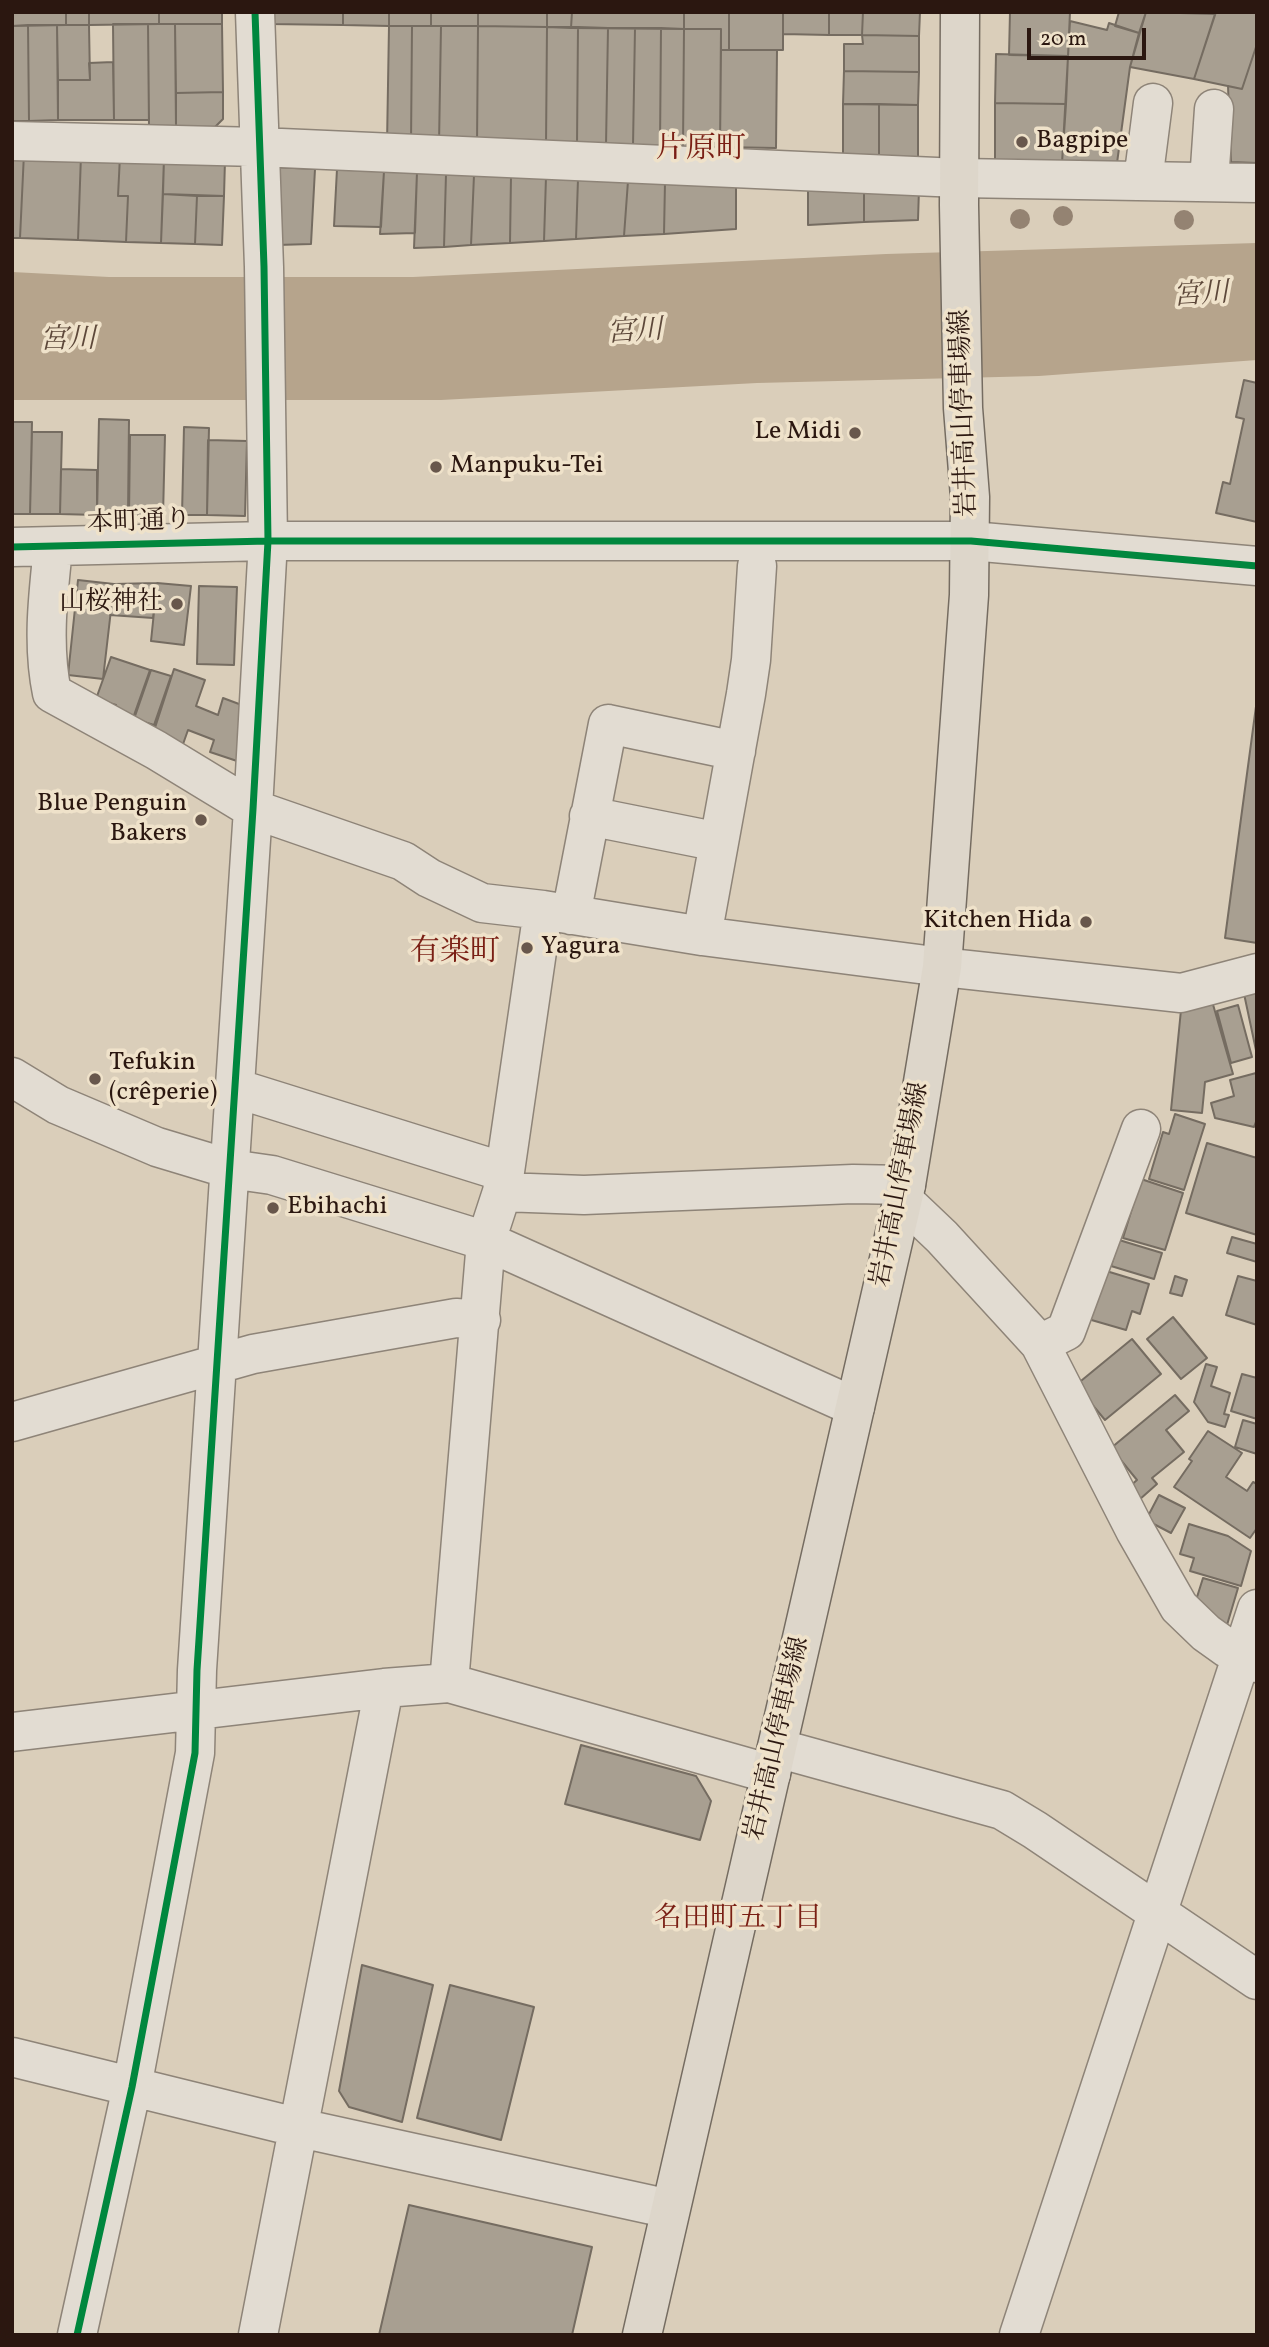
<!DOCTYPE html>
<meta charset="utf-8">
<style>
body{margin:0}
#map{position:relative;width:1269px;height:2347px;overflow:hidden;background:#daceba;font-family:Vollkorn,serif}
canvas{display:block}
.frame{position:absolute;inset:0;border:14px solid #2b1710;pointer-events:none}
.scale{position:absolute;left:1027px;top:28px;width:119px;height:32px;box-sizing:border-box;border:4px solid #2b1710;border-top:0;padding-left:9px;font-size:21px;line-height:24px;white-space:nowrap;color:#2b1710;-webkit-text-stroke:5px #efe2ca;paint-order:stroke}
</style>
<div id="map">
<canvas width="1269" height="2347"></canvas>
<div class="frame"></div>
<div class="scale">20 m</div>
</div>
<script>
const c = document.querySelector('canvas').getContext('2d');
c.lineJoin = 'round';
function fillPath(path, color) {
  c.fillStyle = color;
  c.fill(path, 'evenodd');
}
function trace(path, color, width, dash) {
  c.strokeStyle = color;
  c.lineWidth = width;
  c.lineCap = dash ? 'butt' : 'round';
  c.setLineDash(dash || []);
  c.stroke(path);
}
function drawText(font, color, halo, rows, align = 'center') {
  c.font = font + ' Vollkorn,"Noto Serif JP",serif';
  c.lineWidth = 7;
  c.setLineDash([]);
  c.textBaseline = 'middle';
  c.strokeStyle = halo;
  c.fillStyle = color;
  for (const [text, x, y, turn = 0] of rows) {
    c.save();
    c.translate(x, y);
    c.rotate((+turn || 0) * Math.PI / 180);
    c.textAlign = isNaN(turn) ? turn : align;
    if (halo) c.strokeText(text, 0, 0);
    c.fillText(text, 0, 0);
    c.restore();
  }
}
const water = new Path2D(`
 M1257 243V360L1039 376 757 383 441 400H12V272L109 277H413L886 254Z`);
const building = new Path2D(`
 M12 12H66V25L12 26Z
 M66 12H89V25H66Z
 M89 12H159V24L89 25Z
 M159 12H222V24H159Z
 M269 12H343V25L269 24Z
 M343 12H389V26L343 25Z
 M389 12H431V26H389Z
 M431 12H478V26H431Z
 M478 12H547V27L478 26Z
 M547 12H572L571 28 547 27Z
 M572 12H684V29L571 28Z
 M684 12H729V50H721V29H684Z
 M729 12H783V50H729Z
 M783 12H829V35L783 34Z
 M829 12H863L862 35H829Z
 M863 12H920L919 36 862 35Z
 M1010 12H1070L1068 56 1009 55Z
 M1119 12H1146L1139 33 1115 26Z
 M1146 12 1215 14 1194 79 1130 67Z
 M1216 12H1257V44L1242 89 1194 79Z
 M1070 21 1107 30 1109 23 1139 33 1130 67 1117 163H1062Z
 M113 24H148L149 120H114Z
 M148 24H175L176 127H149Z
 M175 24H222L223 92 176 93Z
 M28 25H57L58 120 29 121Z
 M28 25 29 121H12V26Z
 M57 25H89L90 80H58Z
 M389 26H412L411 144H387Z
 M412 26H441L439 144H411Z
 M441 26H478L477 145 439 144Z
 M478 26 547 27 546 145H477Z
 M547 27H578L577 145H546Z
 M578 27 608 28 606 145H577Z
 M608 28H635L633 146 606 145Z
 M635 28H661L660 146H633Z
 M661 28 684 29 683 147 660 146Z
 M684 29H721L720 147H683Z
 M862 35 919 36V72L844 71V44H863Z
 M1257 44V163L1231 162 1228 86 1242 89Z
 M721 50H777L776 148 720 147Z
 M996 54 1068 56 1066 104 995 103Z
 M113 62 114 120H58V80H90L89 63Z
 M844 71 919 72 918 105 843 104Z
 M223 92V119L213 129 176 127V93Z
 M995 103 1066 104 1062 163 995 162Z
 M843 104H879V158H843Z
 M879 104 918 105V159L879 158Z
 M12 153H24L20 238H12Z
 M24 153 81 155 78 240 20 238Z
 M81 155 120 156 118 196H128L126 242 78 240Z
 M120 156 164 158 161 243 126 242 128 196H118Z
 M164 158 225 160 224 196 163 194Z
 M274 167 315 169 311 244 277 245Z
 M337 169 384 171 381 227 334 226Z
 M384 171 417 172 415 233 380 234Z
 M417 172 446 174 444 247 414 248Z
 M446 174 474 175 471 245 444 247Z
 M474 175 511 176 510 243 471 245Z
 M511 176 546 177 544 241 510 243Z
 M546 177 578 179 576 239 544 241Z
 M578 179 628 181 624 236 576 239Z
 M628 181 665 182 664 234 624 236Z
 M665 182 736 184V229L664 234Z
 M808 187 864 188V222L808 225Z
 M864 188 919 189 918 220 864 222Z
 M163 194 197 196 195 244 161 243Z
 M197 196H224L222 245 195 244Z
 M1244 380 1257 383V522L1216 513 1223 482 1230 484 1244 419 1236 417Z
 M99 419 129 420 128 516 97 515Z
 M12 422H32L30 514H12Z
 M184 427 209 428 207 515H182Z
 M32 432H62L60 514H30Z
 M130 435H165L163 516H129Z
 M208 440 247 441 245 516 207 515Z
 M61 469 97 470V515L60 514Z
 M78 580 114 584 103 679 68 675Z
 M157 583 153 618 110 615 114 584Z
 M157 583 191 586 184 645 151 641Z
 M199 586 237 587 234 665 197 664Z
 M111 657 150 670 133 718 114 711 116 705 96 699Z
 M174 669 205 680 196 706 218 715 223 698 247 707 240 762 210 752 214 740 188 730 182 747 152 737Z
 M151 670 171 676 154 725 134 719Z
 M1257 699V943L1225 938Z
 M1257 987V1055L1243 989Z
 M1212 1001 1233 1074 1205 1082 1202 1113 1171 1110 1181 1010Z
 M1238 1005 1252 1057 1231 1063 1217 1011Z
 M1256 1073 1257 1119 1254 1127 1215 1118 1211 1103 1234 1096 1230 1080Z
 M1175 1114 1205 1124 1184 1190 1149 1179 1163 1132 1169 1134Z
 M1207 1143 1257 1158V1235L1186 1213Z
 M1141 1179 1183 1193 1165 1250 1123 1238Z
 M1232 1237 1257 1244V1262L1227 1253Z
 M1119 1240 1162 1253 1154 1279 1111 1266Z
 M1103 1270 1149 1284 1140 1314 1132 1311 1126 1330 1088 1319Z
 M1175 1276 1187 1280 1182 1296 1170 1293Z
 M1238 1276 1257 1281V1325L1226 1315Z
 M1173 1317 1207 1358 1181 1379 1147 1339Z
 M1132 1339 1161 1374 1105 1420 1076 1385Z
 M1206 1364 1217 1367 1211 1386 1230 1393 1224 1414 1229 1415 1225 1427 1208 1422 1194 1402Z
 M1242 1374 1257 1378V1419L1231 1411Z
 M1175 1395 1189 1411 1166 1430 1184 1452 1152 1478 1157 1484 1139 1500 1129 1487 1137 1480 1111 1448Z
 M1243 1420 1257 1424V1454L1235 1447Z
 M1208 1431 1242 1453 1226 1477 1247 1491 1253 1482 1257 1484V1528L1250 1538 1174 1487 1192 1461 1189 1459Z
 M1159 1495 1185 1508 1171 1533 1146 1520Z
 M1189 1524 1228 1536 1251 1551 1241 1586 1190 1571 1194 1558 1180 1554Z
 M1203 1578 1238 1588 1227 1625 1192 1613Z
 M581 1745 696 1776 711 1801 700 1840 565 1804Z
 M362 1965 433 1985 402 2122 349 2107 339 2091Z
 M450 1985 534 2007 501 2140 417 2118Z
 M409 2205 592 2247 572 2335H379Z`);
const minor = new Path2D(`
 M12 141 259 147 959 178 1257 183
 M1143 181 1153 103
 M1209 182 1214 109
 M12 547 268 541H971L1257 566
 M53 548C48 596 42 645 52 693L156 750 253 809 403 861 429 878 482 903 543 910 702 936 942 967 1181 993 1257 973
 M589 816 719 842
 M571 915 608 724 736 751
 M702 936 746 694 751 660 757 566
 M12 1077 58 1105 157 1147 230 1169 272 1175 486 1241 855 1407
 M235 1088 504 1172
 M502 1192 584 1195 853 1184 906 1185
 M901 1198 942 1237 1040 1344 1135 1530 1179 1607 1206 1633 1227 1648 1257 1663
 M1040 1344 1066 1331 1141 1129
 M12 1422 253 1354 456 1318 481 1320
 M449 1683 486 1241 502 1192 543 910
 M12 1732 384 1688 449 1683 771 1774
 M777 1748 1002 1810 1035 1830 1257 1980
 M12 2057 300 2128 670 2209
 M77 2335 132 2087 195 1753 197 1670 253 809 268 541 264 267 255 12
 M258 2335 384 1688
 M1019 2335 1257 1609`);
const major = new Path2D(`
 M642 2335 906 1185 942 967 969 595 970 497 963 408 959 205 960 12`);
const cycleway = new Path2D(`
 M12 547 268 541H971L1257 566
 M77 2335 132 2087 195 1753 197 1670 253 809 268 541 264 267 255 12`);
const trees = [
 [1063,216],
 [1020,219],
 [1184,220]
];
const markers = [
 [1022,142,7,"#68574c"],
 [855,433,7,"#68574c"],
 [436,467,7,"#68574c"],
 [177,604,7,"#68574c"],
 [201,820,7,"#68574c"],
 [1086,922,7,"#68574c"],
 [527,948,7,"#68574c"],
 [95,1079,7,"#68574c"],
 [273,1208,7,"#68574c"]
];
const poiNames = [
 ["Bagpipe",1036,142],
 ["Le Midi",841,433,"right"],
 ["Manpuku-Tei",450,467],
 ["山桜神社",163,604,"right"],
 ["Blue Penguin",187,805,"right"],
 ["Bakers",187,835,"right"],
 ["Kitchen Hida",1072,922,"right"],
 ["Yagura",541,948],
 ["Tefukin",109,1064],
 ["(crêperie)",109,1094],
 ["Ebihachi",287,1208]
];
const streetNames = [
 ["岩井高山停車場線",966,413,-92],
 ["本町通り",139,524,-2],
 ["岩井高山停車場線",902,1185,-79],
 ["岩井高山停車場線",779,1739,-77]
];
const waterNames = [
 ["宮川",1201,297,-4],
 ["宮川",635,334,-4],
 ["宮川",68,342,-1]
];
const neighbourhoodNames = [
 ["名田町五丁目",738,1921]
];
const quarterNames = [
 ["片原町",701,151],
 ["有楽町",455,954]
];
fillPath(water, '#b6a48c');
fillPath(building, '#a89f91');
trace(building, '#756c61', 2);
trace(minor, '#8e8478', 41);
trace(major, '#756c61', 41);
trace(minor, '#e2dcd2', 38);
trace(major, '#ddd6ca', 38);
trace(cycleway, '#00873e', 7);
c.fillStyle = '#948372';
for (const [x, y] of trees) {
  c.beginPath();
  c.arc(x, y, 10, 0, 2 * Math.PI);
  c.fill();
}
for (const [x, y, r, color] of markers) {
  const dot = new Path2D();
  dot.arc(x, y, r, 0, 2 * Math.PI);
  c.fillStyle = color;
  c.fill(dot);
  trace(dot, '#efe2ca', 2.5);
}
drawText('26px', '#2b1710', '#efe2ca', poiNames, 'left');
drawText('26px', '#2b1710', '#efe2ca', streetNames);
drawText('italic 28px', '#5d483a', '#efe2ca', waterNames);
drawText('28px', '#7a1f14', '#efe2ca', neighbourhoodNames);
drawText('30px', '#7a1f14', '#efe2ca', quarterNames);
</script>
